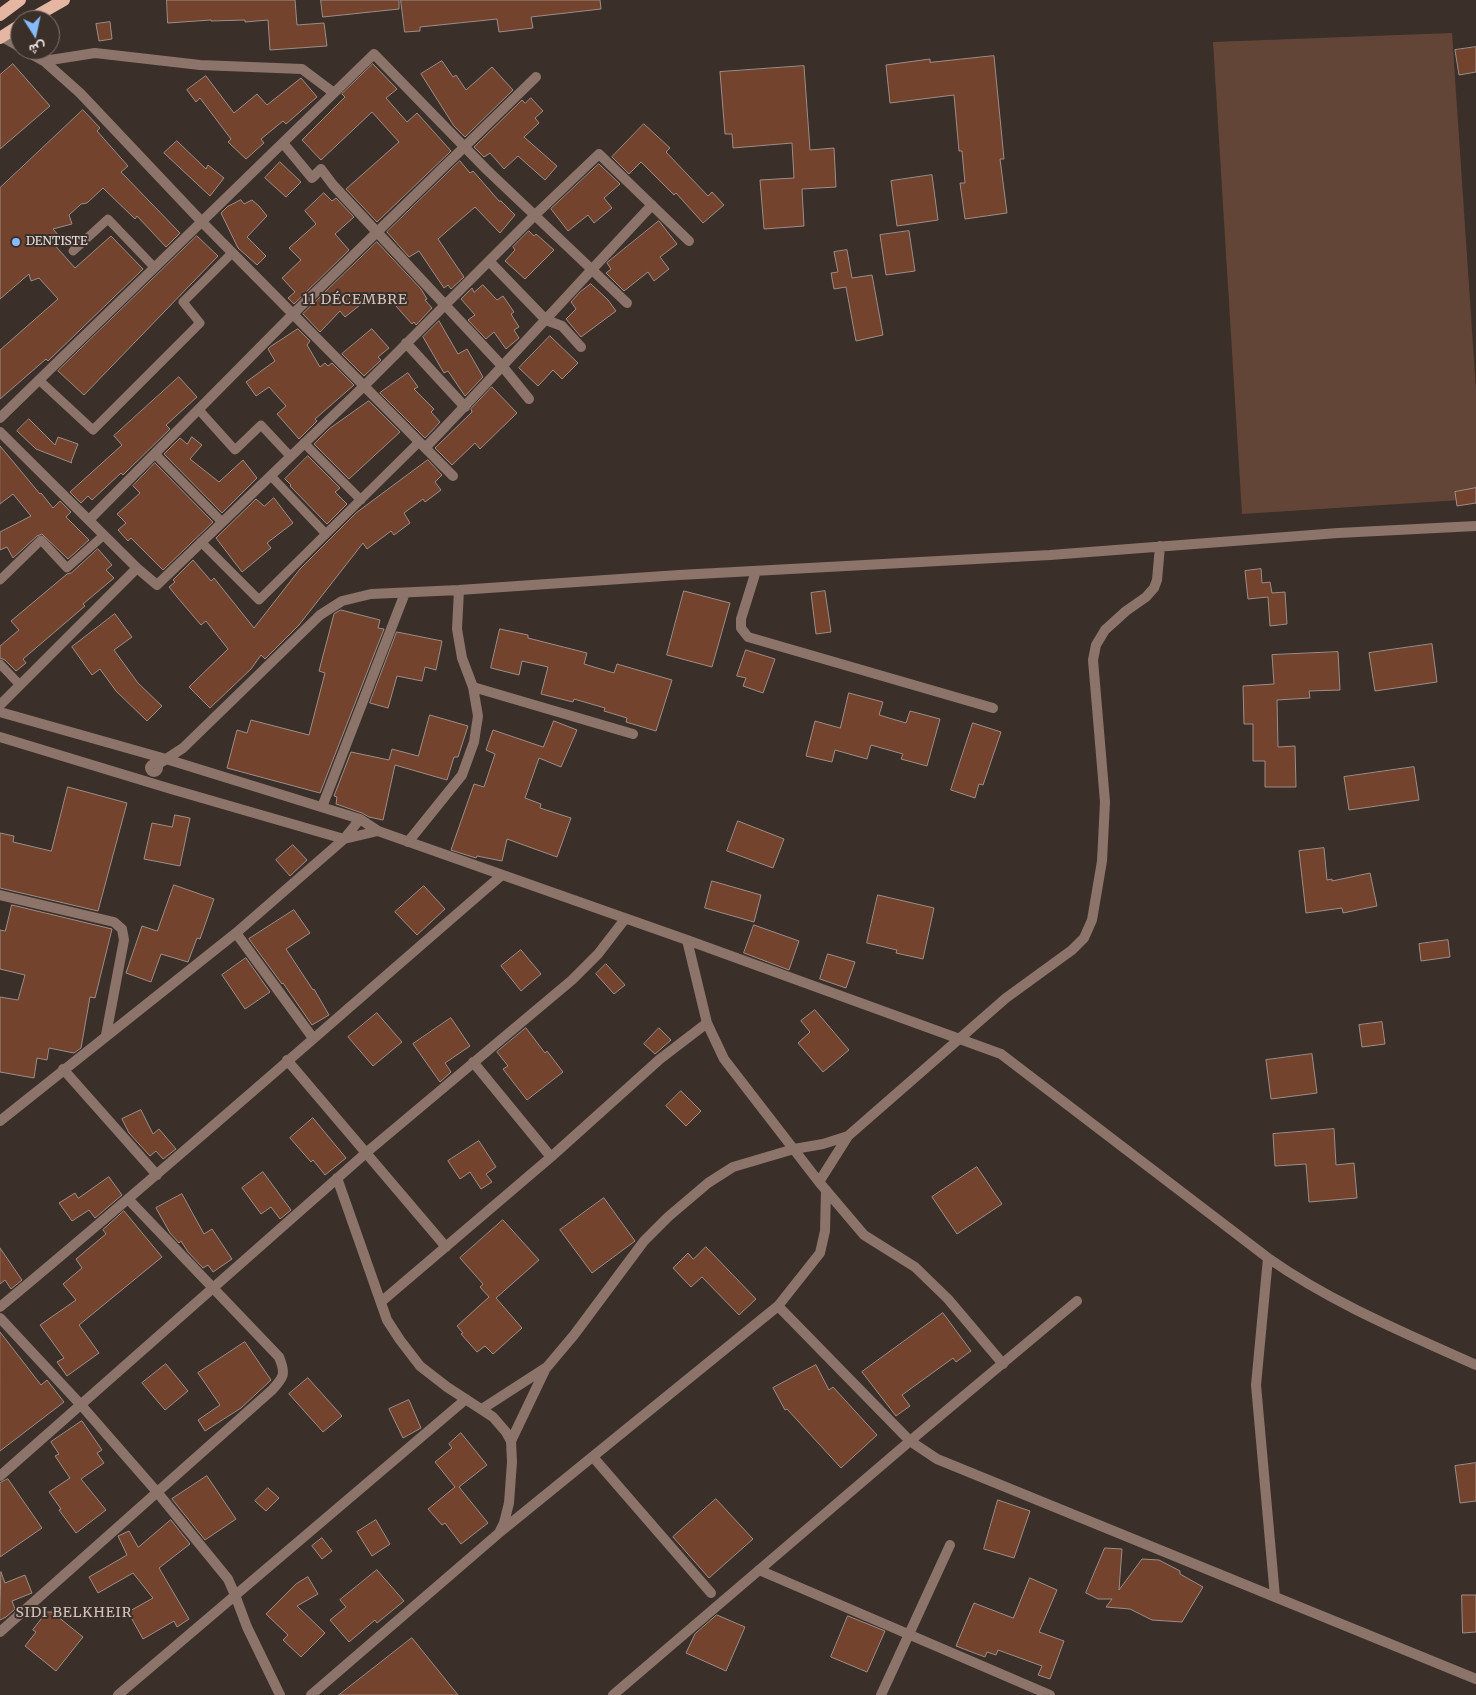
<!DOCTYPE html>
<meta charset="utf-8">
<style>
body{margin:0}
#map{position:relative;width:1476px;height:1695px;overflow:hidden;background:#3b2f2a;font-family:Merriweather,Vazirmatn,serif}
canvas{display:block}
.north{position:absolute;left:10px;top:10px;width:50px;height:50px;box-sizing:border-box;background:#3b2f2a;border:1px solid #807571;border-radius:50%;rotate:170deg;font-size:14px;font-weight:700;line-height:20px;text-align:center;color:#e7dfdc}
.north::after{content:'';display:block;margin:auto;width:18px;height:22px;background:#87bbfb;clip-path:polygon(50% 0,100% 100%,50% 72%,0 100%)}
</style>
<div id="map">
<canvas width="1476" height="1695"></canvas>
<div class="north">ش</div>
</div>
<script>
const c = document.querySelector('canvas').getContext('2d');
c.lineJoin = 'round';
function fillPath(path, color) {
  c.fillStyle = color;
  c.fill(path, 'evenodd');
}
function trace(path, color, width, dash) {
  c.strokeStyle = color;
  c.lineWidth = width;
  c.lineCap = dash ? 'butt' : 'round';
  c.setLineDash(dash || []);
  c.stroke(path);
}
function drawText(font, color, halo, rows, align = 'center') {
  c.font = font + ' Merriweather,serif';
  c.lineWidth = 4;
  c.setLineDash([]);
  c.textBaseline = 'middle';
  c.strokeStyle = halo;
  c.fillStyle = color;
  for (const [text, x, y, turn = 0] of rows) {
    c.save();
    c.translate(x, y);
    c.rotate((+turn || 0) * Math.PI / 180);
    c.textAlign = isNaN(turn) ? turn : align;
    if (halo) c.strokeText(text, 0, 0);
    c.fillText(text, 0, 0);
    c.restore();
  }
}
const green = new Path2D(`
 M1452 33 1476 390V499L1242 514 1213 42Z`);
const building = new Path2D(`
 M167 0H295L297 25 324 23 327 46 270 50 268 20 245 22V20L211 21V20L168 23Z
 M321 0H399V9L323 17Z
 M401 0H600L601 9 531 17 533 28 499 32 497 19 420 27V31L405 32Z
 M110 22 112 39 99 41 96 24Z
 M1476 47V72L1459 75 1455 50Z
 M994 56 1004 159H1000L1007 213 965 219 960 183H965L962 151H959L954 95 890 103 886 65 930 59V62Z
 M442 61 453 77 456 75 466 90 492 67 513 90 465 137 454 126 421 74Z
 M13 64 50 106 0 149V75Z
 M373 64 397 89 386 98 407 122 417 113 451 151 377 222 346 189 399 142 372 112 321 160 302 140 345 97 342 94Z
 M804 66 810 150 834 148 836 187 802 189 804 226 764 229 760 180 794 178 792 143 733 148 732 134H725L720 72Z
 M206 76 234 113 257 94 267 105 301 78 317 97 286 124 283 121 261 139 264 143 246 159 228 142 231 139 200 98 196 102 187 90Z
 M531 98 543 111 535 118 539 123 524 137 557 166 545 180 518 156 504 169 490 153 484 157 474 147 522 100 525 103Z
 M83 110 100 128 97 131 128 166 121 172 180 233 166 247 137 216 135 219 103 188 87 203 81 204 69 215 72 224 53 229 59 236 52 242 75 268 111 236 143 269 48 361 46 359 0 399V350L58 299 39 278 31 281 29 274 0 299V188Z
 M644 124 670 148 666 152 708 196 712 192 724 205 703 223 676 193 674 195 641 162 629 174 612 157Z
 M177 141 206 169 208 165 224 178 210 196 164 153Z
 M460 161 470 173 473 171 499 201H501L515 215 500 233 475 207 438 239 464 277 451 289 448 285 444 288 419 251 409 257 387 232Z
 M280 162 301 182 286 197 265 178Z
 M599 164 620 184 604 198 612 208 594 223 588 215 568 231 551 209Z
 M932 175 938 220 897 226 891 181Z
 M324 193 332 201 336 198 354 217 335 234 349 250 294 304 288 298 295 292 282 278 301 260 289 248 316 224 305 211Z
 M241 200 244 204 252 200 259 206 267 216 247 237 266 256 257 265 238 248 221 213 227 207Z
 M659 221 677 244 660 257 669 269 654 281 648 272 624 291 606 273 611 269 607 263Z
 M529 231 534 236 536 234 554 250 525 279 505 261 515 250 513 247Z
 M909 231 915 271 886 275 880 235Z
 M197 236 218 256 84 395 58 371Z
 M377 242 421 289 427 299 425 300 432 308 416 325 414 322 412 324 387 296 377 305 370 297 345 317 340 311 320 332 303 314Z
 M847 250 852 278 872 275 883 335 856 341 846 287 834 289 831 273 838 272 834 252Z
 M591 284 608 300 616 311 581 337 566 319 576 309 571 302 580 292Z
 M483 285 497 300 503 296 514 312 511 314 519 327 514 330 519 338 506 349 494 332 486 339 468 320 475 315 461 299 472 288 474 292Z
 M439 321 458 354 467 349 483 377 465 396 448 371 444 373 423 337Z
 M298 329 310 341 307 345 320 367 325 363 328 366 332 363 354 385 315 419 317 421 299 439 277 414 286 406 269 387 256 396 246 382 275 361 268 349 270 347Z
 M372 329 389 348 378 357 381 360 364 376 342 354Z
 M550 336 578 363 562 379 553 370 538 386 519 368Z
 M408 373 418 387 414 389 434 409 431 412 440 422 425 438 380 393Z
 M179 377 197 397 166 425 170 429 123 475 121 473 92 500 88 496 81 503 70 492 122 445 114 436Z
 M492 387 517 413 480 449 475 443 452 465 435 448 472 412 471 409Z
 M369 401 400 432 349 479 314 444 329 429Z
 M29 419 55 445 58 437 78 444 71 462 72 463 36 449 17 431Z
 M192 437 202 445 190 459 219 482 243 460 257 478 222 513 164 454 180 438 187 444Z
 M0 446 40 494 41 493 53 508 60 501 71 512 66 517 89 540 68 559 42 534 37 536 13 558 7 547 0 550V532L31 516 13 494 0 504Z
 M308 456 340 488 335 492 347 504 327 524 290 486 291 485 285 479Z
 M428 460 442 475 435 482 441 490 425 502 423 499 404 513 410 523 394 535 391 531 367 549 363 543 299 625 265 659 261 655 251 669 210 708 189 687 228 649 206 621 201 625 177 597 169 587 175 582 173 580 193 560 211 581 214 578 254 628 300 569 356 513Z
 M155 463 213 522 163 570 131 538 128 541 118 530 126 523 117 514 140 493 133 486Z
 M1476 488V503L1457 506 1455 492Z
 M274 498 293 523 267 543 271 548 242 572 216 538 256 499 264 506Z
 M98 549 112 565 106 570 114 578 83 604 85 606 23 659 26 663 16 671 5 660 0 658V646L19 630 11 621 67 574 71 573Z
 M1261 569 1262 583 1270 582 1272 593 1285 592 1287 624 1270 626 1268 597 1248 599 1245 571Z
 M684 591 730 603 712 667 667 655Z
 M825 591 831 632 816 634 811 593Z
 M341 610 380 620 378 628 384 629 320 793 227 768 237 730 247 733 251 720 309 735 325 673 319 671 334 614Z
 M115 614 132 637 114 650 138 683 162 706 147 721 116 691 100 669 92 675 72 647Z
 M500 629 528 635V638L587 653 584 664 614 673 617 664 672 680 656 731 626 722 627 718 604 711 605 708 574 699 573 702 541 694 548 667 522 661 519 675 491 668Z
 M397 632 442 641 436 670 425 667 422 681 397 676 388 708 370 703Z
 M1432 644 1437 682 1375 691 1369 653Z
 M746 650 775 659 763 693 743 686 746 678 737 676Z
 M1338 652 1340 690 1309 691 1310 698 1277 700 1278 747 1295 746 1296 787H1265V761H1253V724H1244L1243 686 1274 684 1272 655Z
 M849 693 883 702 879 715 906 723 910 711 940 719 927 766 901 759 903 754 871 745 867 759 835 750 832 762 806 756 815 721 840 728Z
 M430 715 468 726 458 757H454L447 780 395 765 383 820 369 817 362 813 336 804 337 797 334 796 351 752 389 760 392 749 418 756Z
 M554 721 577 730 561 767 539 758 525 798 541 804 540 808 571 818 557 857 507 839 502 861 477 856 476 858 451 850 474 784 484 787 495 754 486 750 493 730 543 747Z
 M973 723 1001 732 983 785 979 784 975 798 951 790Z
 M1414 767 1419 800 1349 810 1344 777Z
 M68 787 127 803 98 911 0 888V833L14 836 13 842 51 851Z
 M175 815 190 818 180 866 144 859 152 823 172 827Z
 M738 821 784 839 773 868 727 851Z
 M293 845 307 860 290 876 276 860Z
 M1324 848 1327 880 1332 879V881L1370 873 1377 906 1343 913 1342 908 1306 913 1299 851Z
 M712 881 761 895 754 922 705 908Z
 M174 885 214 899 200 939 197 938 188 962 161 954 151 982 126 973 142 926 157 931Z
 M424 886 445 909 417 935 395 912Z
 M878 895 934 908 923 959 896 953 897 950 867 943Z
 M12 905 112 929 95 998 90 997 81 1048 74 1053 49 1048 47 1060 37 1058 34 1078 0 1072V997L18 1000 25 975 0 969V930L5 931Z
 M294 910 310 933 286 949 313 990 314 989 329 1015 312 1025 283 983 282 984 249 939Z
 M754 925 799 941 789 970 744 953Z
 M1448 940 1450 957 1421 961 1419 944Z
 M521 950 541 974 521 991 501 966Z
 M828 954 855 962 846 988 820 979Z
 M246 958 270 992 245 1009 222 975Z
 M606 964 625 985 614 994 596 974Z
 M815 1010 849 1050 823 1072 798 1043 810 1032 801 1021Z
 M377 1013 402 1042 373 1066 348 1037Z
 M451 1018 470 1046 445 1063 451 1072 440 1082 413 1044Z
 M1382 1022 1385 1044 1362 1047 1359 1025Z
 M526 1028 545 1053 547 1051 563 1072 527 1100 503 1069 508 1066 497 1052Z
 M659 1028 671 1040 655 1054 644 1044Z
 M1312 1054 1317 1093 1271 1099 1266 1060Z
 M681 1091 701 1111 686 1126 666 1106Z
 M141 1110 153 1134 159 1129 176 1149 163 1159 156 1151 150 1156 129 1133 122 1119Z
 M313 1118 346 1158 325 1175 313 1160 311 1162 290 1138Z
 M1334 1129 1336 1165 1354 1163 1357 1198 1309 1202 1306 1164 1275 1166 1273 1134Z
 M479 1141 496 1167 486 1174 492 1182 481 1189 470 1172 460 1179 448 1161Z
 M977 1167 1002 1204 957 1234 932 1197Z
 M263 1172 291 1210 280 1219 271 1207 261 1214 242 1188Z
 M109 1177 122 1195 95 1218 89 1210 72 1221 59 1203 75 1193 78 1198Z
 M182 1194 204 1234 212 1229 232 1259 213 1272 208 1265 203 1268 188 1252 181 1241 179 1243 170 1233 156 1208Z
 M604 1198 635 1241 592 1273 560 1230Z
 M124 1211 162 1257 79 1325 99 1353 67 1376 57 1362 64 1358 40 1325 76 1300 63 1284 82 1268 76 1259 106 1234 103 1230Z
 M503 1220 539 1260 496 1298 522 1328 493 1354 485 1346 477 1352 461 1334 463 1333 457 1326 489 1297 480 1287 483 1284 460 1258Z
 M706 1247 756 1299 739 1315 702 1277 691 1287 673 1268 688 1253 693 1259Z
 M0 1248 22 1280 11 1289 5 1280 0 1284Z
 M943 1313 971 1351 956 1362 953 1358 902 1395 910 1406 896 1416 862 1372Z
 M0 1332 41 1385 47 1380 64 1402 0 1451Z
 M245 1342 271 1380 241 1408 205 1431 198 1420 220 1405 198 1373Z
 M166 1364 188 1391 165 1410 142 1383Z
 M816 1365 829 1390 833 1387 877 1435 841 1468 787 1409 785 1410 773 1388Z
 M308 1378 342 1416 323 1432 289 1394Z
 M409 1400 421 1428 403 1438 389 1409Z
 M82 1421 102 1450 97 1453 104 1463 81 1479 106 1510 76 1533 59 1510 61 1509 49 1492 70 1478 55 1456 59 1454 51 1442Z
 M461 1433 487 1465 459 1487 488 1523 461 1544 445 1523 442 1525 428 1509 455 1487 435 1462 452 1448 449 1444Z
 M1476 1463V1501L1460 1503 1455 1466Z
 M207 1476 236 1519 205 1540 172 1499Z
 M8 1479 42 1528 0 1557V1483Z
 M268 1488 279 1498 266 1511 255 1501Z
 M716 1499 753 1539 709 1578 673 1537Z
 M998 1500 1030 1511 1014 1558 984 1549Z
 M171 1520 190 1544 159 1568 189 1619 177 1627 174 1621 143 1639 128 1612 153 1598 133 1573 98 1593 89 1577 127 1555 118 1536 129 1531 138 1547Z
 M376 1520 390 1544 372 1556 357 1532Z
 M322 1538 332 1551 322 1559 312 1546Z
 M1105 1548 1122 1549 1119 1590 1142 1559 1159 1560 1180 1571V1574L1203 1587 1182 1622 1152 1620 1130 1609 1106 1607 1112 1599H1098L1086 1593Z
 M377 1570 404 1601 377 1623 375 1620 349 1642 330 1620 346 1607 340 1600Z
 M1 1572 5 1583 25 1575 32 1593 12 1601 15 1609 6 1617 0 1620Z
 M308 1577 318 1594 297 1606 325 1633 301 1657 283 1640 288 1635 266 1614 296 1584Z
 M1030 1578 1057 1590 1039 1632 1064 1641 1050 1679 1038 1675 1042 1666 998 1650 996 1655 987 1652 985 1657 956 1646 974 1603 1013 1618Z
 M1462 1595H1476V1632L1463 1633Z
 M47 1612H52L83 1637 56 1671 25 1646 36 1632 33 1630Z
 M717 1615 745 1627 726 1671 686 1653 695 1634Z
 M848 1616 885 1631 867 1672 831 1657Z
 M412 1638 458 1695H339Z`);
const lane = new Path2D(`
 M73 251 108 219 154 267
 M39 380 93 430 200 323 183 302 232 253
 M199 410 235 450 261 425 290 456
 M304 443 361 500
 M155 454 222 522
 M271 476 326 534
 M201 542 259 600 419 442
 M0 580 41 540 67 568 104 535
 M0 664 20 685`);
const street = new Path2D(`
 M2 37 20 47
 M24 50 44 61 95 53 200 65 302 69 334 93
 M44 61 80 93 201 221 453 476
 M283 143 312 178 321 169 333 185 503 367 529 399
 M489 261 546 320 562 326 581 347
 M406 343 465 407
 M0 418 374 54 486 169 627 303
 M0 432 137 568 157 585 364 386 535 215 599 154 689 241
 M425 448C502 368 576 286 652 205
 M89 520 293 314 536 77
 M756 571 741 619V628L748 637 993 708
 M473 687 633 734
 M0 705 137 568
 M0 712 166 759 360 819 378 831 687 940 1001 1054 1268 1258C1332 1303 1405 1333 1476 1365
 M0 737 171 789 344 839 378 831
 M150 768a4 4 0 1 1 8 0a4 4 0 1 1-8 0Z
 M157 765 183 748 320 615 342 601 371 594 459 590 679 575 1050 555 1338 533 1476 526
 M322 807 405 593
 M408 842 462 775 474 742 478 716 473 687 462 658 457 629 459 590
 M0 895 114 922 122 929 124 940 106 1035
 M236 933 313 1038
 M687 940 707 1023 724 1059 819 1182 864 1235 915 1267 948 1299 1003 1364
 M287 1060 446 1247
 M473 1062 551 1157
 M63 1069 157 1175
 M0 1121 236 933 344 839 360 819
 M819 1182 848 1136
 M1268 1258 1256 1385 1275 1597
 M381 1302 551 1157 660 1059 707 1023
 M778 1306 910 1441 937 1459 1476 1679
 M0 1307C170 1166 335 1019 502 875
 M0 1318 81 1405 157 1492 228 1579 235 1595 247 1627 280 1695
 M482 1409 547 1367 574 1335 644 1241 668 1217 708 1183 733 1167 794 1149 823 1144 848 1136 1006 998 1072 950 1084 938 1092 920 1102 861 1105 802 1093 660 1096 645 1105 630 1126 611 1146 597 1154 588 1157 580 1160 546
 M511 1441 545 1370
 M593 1457 711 1593
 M0 1476 367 1152 572 980 598 954 625 919
 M500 1532 778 1306 820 1253 825 1231 826 1190
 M759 1570 1050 1695
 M0 1632 272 1390C284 1377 286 1374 279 1357L129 1200
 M118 1695 466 1399
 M311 1695 499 1533 504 1523 509 1503 512 1462 511 1441 506 1432 493 1417 447 1387 420 1366 400 1340 387 1320 337 1178
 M613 1695 910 1441 1077 1301
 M881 1695 950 1545`);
const primary = new Path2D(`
 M0 15 20 0
 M29 20 64 0
 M0 38 20 25`);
const markers = [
 [16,242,5,"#87bbfb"]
];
const poiNames = [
 ["DENTISTE",26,242]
];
const neighbourhoodNames = [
 ["11 DÉCEMBRE",355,300],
 ["SIDI BELKHEIR",74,1613]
];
fillPath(green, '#634538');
fillPath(building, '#73432e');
trace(building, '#9c8d87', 1);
trace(lane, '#8c746a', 9);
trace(street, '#8c746a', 10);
trace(primary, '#e5b6a1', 12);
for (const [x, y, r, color] of markers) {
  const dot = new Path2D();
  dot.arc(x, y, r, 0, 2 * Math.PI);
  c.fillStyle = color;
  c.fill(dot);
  trace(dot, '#3b2f2a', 2);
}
drawText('12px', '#e7dfdc', '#3b2f2a', poiNames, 'left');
c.letterSpacing = '1px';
drawText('14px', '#d2c3bc', '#3b2f2a', neighbourhoodNames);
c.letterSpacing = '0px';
</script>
